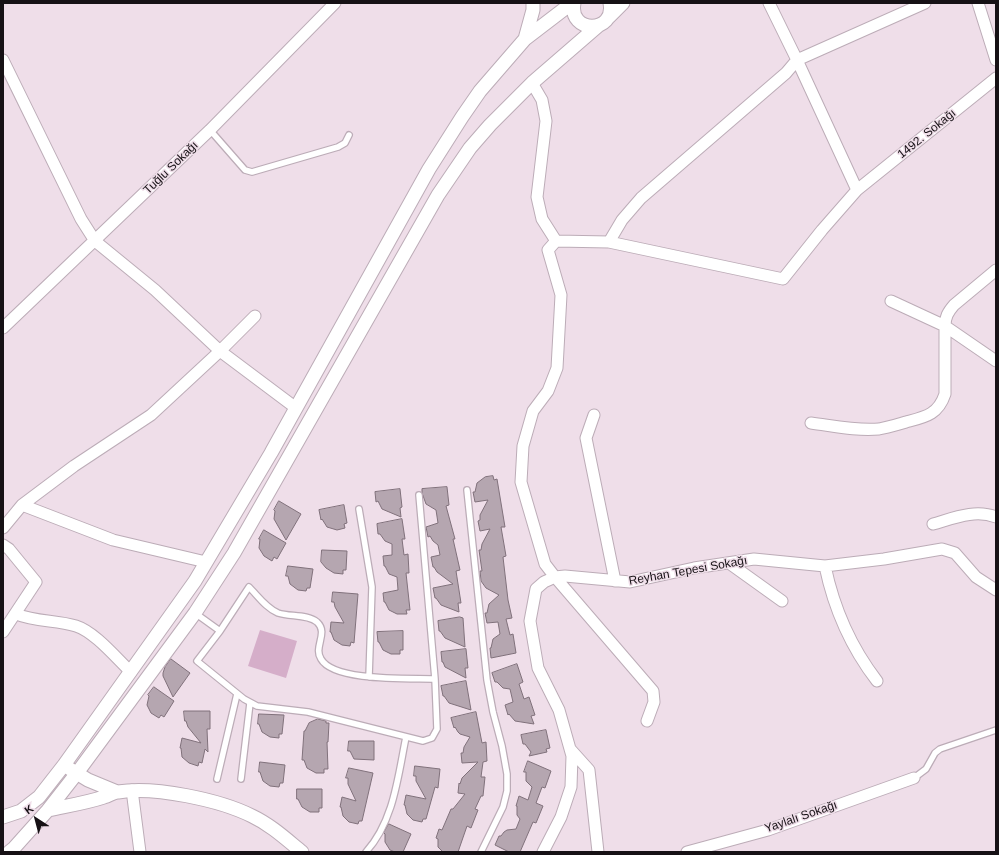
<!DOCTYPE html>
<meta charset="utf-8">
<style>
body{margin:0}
#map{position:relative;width:999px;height:855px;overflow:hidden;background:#efdee9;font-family:Arial,sans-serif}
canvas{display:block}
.frame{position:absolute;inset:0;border:4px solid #161115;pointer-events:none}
.north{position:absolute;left:16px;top:799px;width:40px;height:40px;-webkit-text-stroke:3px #efdee9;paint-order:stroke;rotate:324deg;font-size:11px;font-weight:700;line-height:16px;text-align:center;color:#161115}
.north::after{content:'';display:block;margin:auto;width:14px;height:18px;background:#161115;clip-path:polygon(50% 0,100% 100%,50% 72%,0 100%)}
</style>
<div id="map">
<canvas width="999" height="855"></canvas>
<div class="frame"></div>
<div class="north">K</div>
</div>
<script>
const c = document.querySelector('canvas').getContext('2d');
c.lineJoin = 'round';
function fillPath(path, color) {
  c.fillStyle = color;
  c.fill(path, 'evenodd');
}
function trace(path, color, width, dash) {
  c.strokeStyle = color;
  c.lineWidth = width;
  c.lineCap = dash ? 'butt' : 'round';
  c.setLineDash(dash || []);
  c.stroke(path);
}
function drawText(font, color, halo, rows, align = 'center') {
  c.font = font + ' Arial,sans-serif';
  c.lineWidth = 3;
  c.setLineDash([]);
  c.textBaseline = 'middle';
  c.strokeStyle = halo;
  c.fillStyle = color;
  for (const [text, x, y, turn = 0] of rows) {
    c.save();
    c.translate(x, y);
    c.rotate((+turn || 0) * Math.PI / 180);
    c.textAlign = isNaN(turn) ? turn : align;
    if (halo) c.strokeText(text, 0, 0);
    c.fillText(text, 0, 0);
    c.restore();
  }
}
const green = new Path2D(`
 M260 630 297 641 286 678 248 666Z`);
const building = new Path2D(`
 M493 476 494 480 497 479 505 527H501L506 556 503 557 508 600 512 618 506 619 510 635 513 634 516 653 491 658 490 648H491L493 639 500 634 498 622 487 623 485 613H487L489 604 499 595 486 588 481 581 480 571H482L479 550H481L482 544 490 529 480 531 478 521 480 520V515L488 500 475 502 473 492H475L477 483 485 477Z
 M447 487 449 505 446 506 455 539H453L460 570 456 571 461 603H458L459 612 441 605 436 598H435L433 588 453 584 437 572 434 567H433L431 557 440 555 438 545 433 541 430 536 428 537 426 527 438 523 436 510 426 504 422 493V489Z
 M400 489 402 507 400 508 401 517 382 509 378 501 376 502 375 492Z
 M279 501 301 514 286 540 274 519 275 511 274 510Z
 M344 505 347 523 344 524 345 528 337 530 327 527 322 519 321 520 319 510Z
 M402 519 405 539H402L404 555 408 554 409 573H406L410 610H406L407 614H397L389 610 385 602H384L383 593 398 590 397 577 389 574 385 566H384L383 556 392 555V544L385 541 380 534H378L377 524Z
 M264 530 286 543 277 559 274 557 272 561 264 556 259 548 260 539H259Z
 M322 550 347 551 346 570H343V574L334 573 326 568 321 562Z
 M288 566 313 569 310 588H307L306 591 298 590 290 584 288 576H286Z
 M333 592 358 594 354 643 351 642 350 646 342 645 334 640 331 632H330L331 622 344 623 335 607 334 602H332Z
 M460 617 463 618 465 647 445 638 440 631H439L438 621Z
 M403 631V650H400V654H391L383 650 379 642H378L377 632Z
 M466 649 468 668H465L466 678 445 667 443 662H442L441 652Z
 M171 659 190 673 173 697 163 676V673L165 667Z
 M517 664 523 682 519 684 524 699 529 697 535 715 531 716 534 724 515 721 509 714 508 715 505 705 513 702 510 689 503 688 497 682H495L492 673Z
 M466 681 471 710 449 703 444 696H443L441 686Z
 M154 687 174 701 164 717 161 715 159 718 151 713 147 705 149 696 148 695Z
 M184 711H210V729H207L208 752 205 749 202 763 199 762 198 766 189 763 182 757 181 748H180L182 738 201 743 188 727 186 721H185Z
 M476 712 482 743 486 742 487 761 483 762 481 777H485L483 796H481L475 809 478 810 471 828 467 826 458 852H443L438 847V839L436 838 439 829 442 830 451 809H453L465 794 458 793 459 783 460 784 462 778 478 762 462 763 461 753H463L464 747 470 737 460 734 458 732 455 727 454 728 451 718Z
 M259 714 284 715 282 734H279V738L270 737 262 732 259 724H258Z
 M318 719 326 721V723H329L328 742H327L328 769H324V773H316L307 768 304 760H302L304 731H305L309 723Z
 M546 730 550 748 546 749 547 752 529 756 531 752 525 744H523L521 735Z
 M349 741H374V760L354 759 350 751H348Z
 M528 761 551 771 545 788 542 787 536 803 543 806 536 823 533 822 520 852H509L495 845 499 836H501L504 832 507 830 516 829 520 819 517 815V806H516L519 796 528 800 532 787 526 781V772H524Z
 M260 762 285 765 283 783H280L279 787 270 786 263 781 260 772H259Z
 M415 766 440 769 438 788 435 787 426 819H423L422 822 413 820 407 814 405 805H404L406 795 426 799 416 781V776H414Z
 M349 768 373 773 362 821H359L358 824 349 822 343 816 341 807H340L342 797 356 801 348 784V778H346Z
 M297 789H322V808H319V812H310L302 807 298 799H297Z
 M389 824 411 834 403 852H395L390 850 385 842V834L384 833Z`);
const service = new Path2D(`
 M210 130 245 170 252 172 338 147 345 143 349 135
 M467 490 487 680 493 712 502 746 507 774V791L503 807 481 852
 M419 495 435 679 437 729 432 738 423 741 308 712 257 706 244 699 197 661 220 631 249 587C258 596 266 608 278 613 290 617 307 614 317 622 329 633 313 647 321 659 334 682 410 678 435 679
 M359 509 372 587 369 677
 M195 613 220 631
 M914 778 926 769 935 753 940 749 996 730
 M217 779 237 694
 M241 779 250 703
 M366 852C394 821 398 776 406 737`);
const minor = new Path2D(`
 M769 3 797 60 925 3
 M978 3 996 60
 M3 60 81 219 95 241 155 290 220 351 296 408
 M797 60 857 190
 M532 83 542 100 546 121 537 197 542 219 556 241 548 250 561 295 557 368 548 391 533 411 523 446 521 482 545 564 555 577 653 691 654 702 647 721
 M556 241 609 242 783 279 822 230 857 190 996 78
 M609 242 622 220 641 198 786 73 797 60
 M891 301 945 326 996 361
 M3 328 210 130 335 3
 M594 415 586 438 615 581
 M811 423C834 426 856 431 879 429 888 427 897 425 906 422 925 417 938 415 945 394V326C945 317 948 312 954 305L996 270
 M22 505 113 540 206 562
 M933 524C954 518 975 509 996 517
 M3 528 22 505 74 466 151 415 220 351 255 316
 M3 545 9 549 36 582 3 632
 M729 563 782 601
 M825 566C834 609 850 646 877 681
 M16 614C36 622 56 620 76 626 95 632 117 659 131 672
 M571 750 589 770 598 852
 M132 790 140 852
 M543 852 561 817 571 787 572 756 559 710 538 668 530 621 536 589 544 582 555 577 565 576 630 582 694 568 754 559 825 566 884 559 942 549 955 553 976 577 996 590
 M687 852 768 830 914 778`);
const tertiary = new Path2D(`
 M574 3C568 34 616 34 610 3
 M609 17 623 3
 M525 39 533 10V3
 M70 769 88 780 117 792
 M48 810C66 806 86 803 104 797 109 796 113 792 118 792 155 786 220 800 252 816 271 825 286 839 302 852
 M3 817 21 811 39 797 64 765 195 581 271 453 429 169 462 117 480 91 525 39 572 3
 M9 852 14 848 48 810 77 773 195 613 234 553 438 195 470 148 490 125 532 83 599 25`);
const streetNames = [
 ["1492. Sokağı",927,134,-39],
 ["Tuğlu Sokağı",171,168,-44],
 ["Reyhan Tepesi Sokağı",688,571,-10],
 ["Yaylalı Sokağı",801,817,-19]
];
fillPath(green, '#d5aec9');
fillPath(building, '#b5a6b0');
trace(building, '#80717b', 1);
trace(service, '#bcacb7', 8);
trace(minor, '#bcacb7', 13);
trace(tertiary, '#bcacb7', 15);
trace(service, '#fff', 5.5);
trace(minor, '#fff', 11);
trace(tertiary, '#fff', 13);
drawText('12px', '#161115', '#efdee9', streetNames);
</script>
